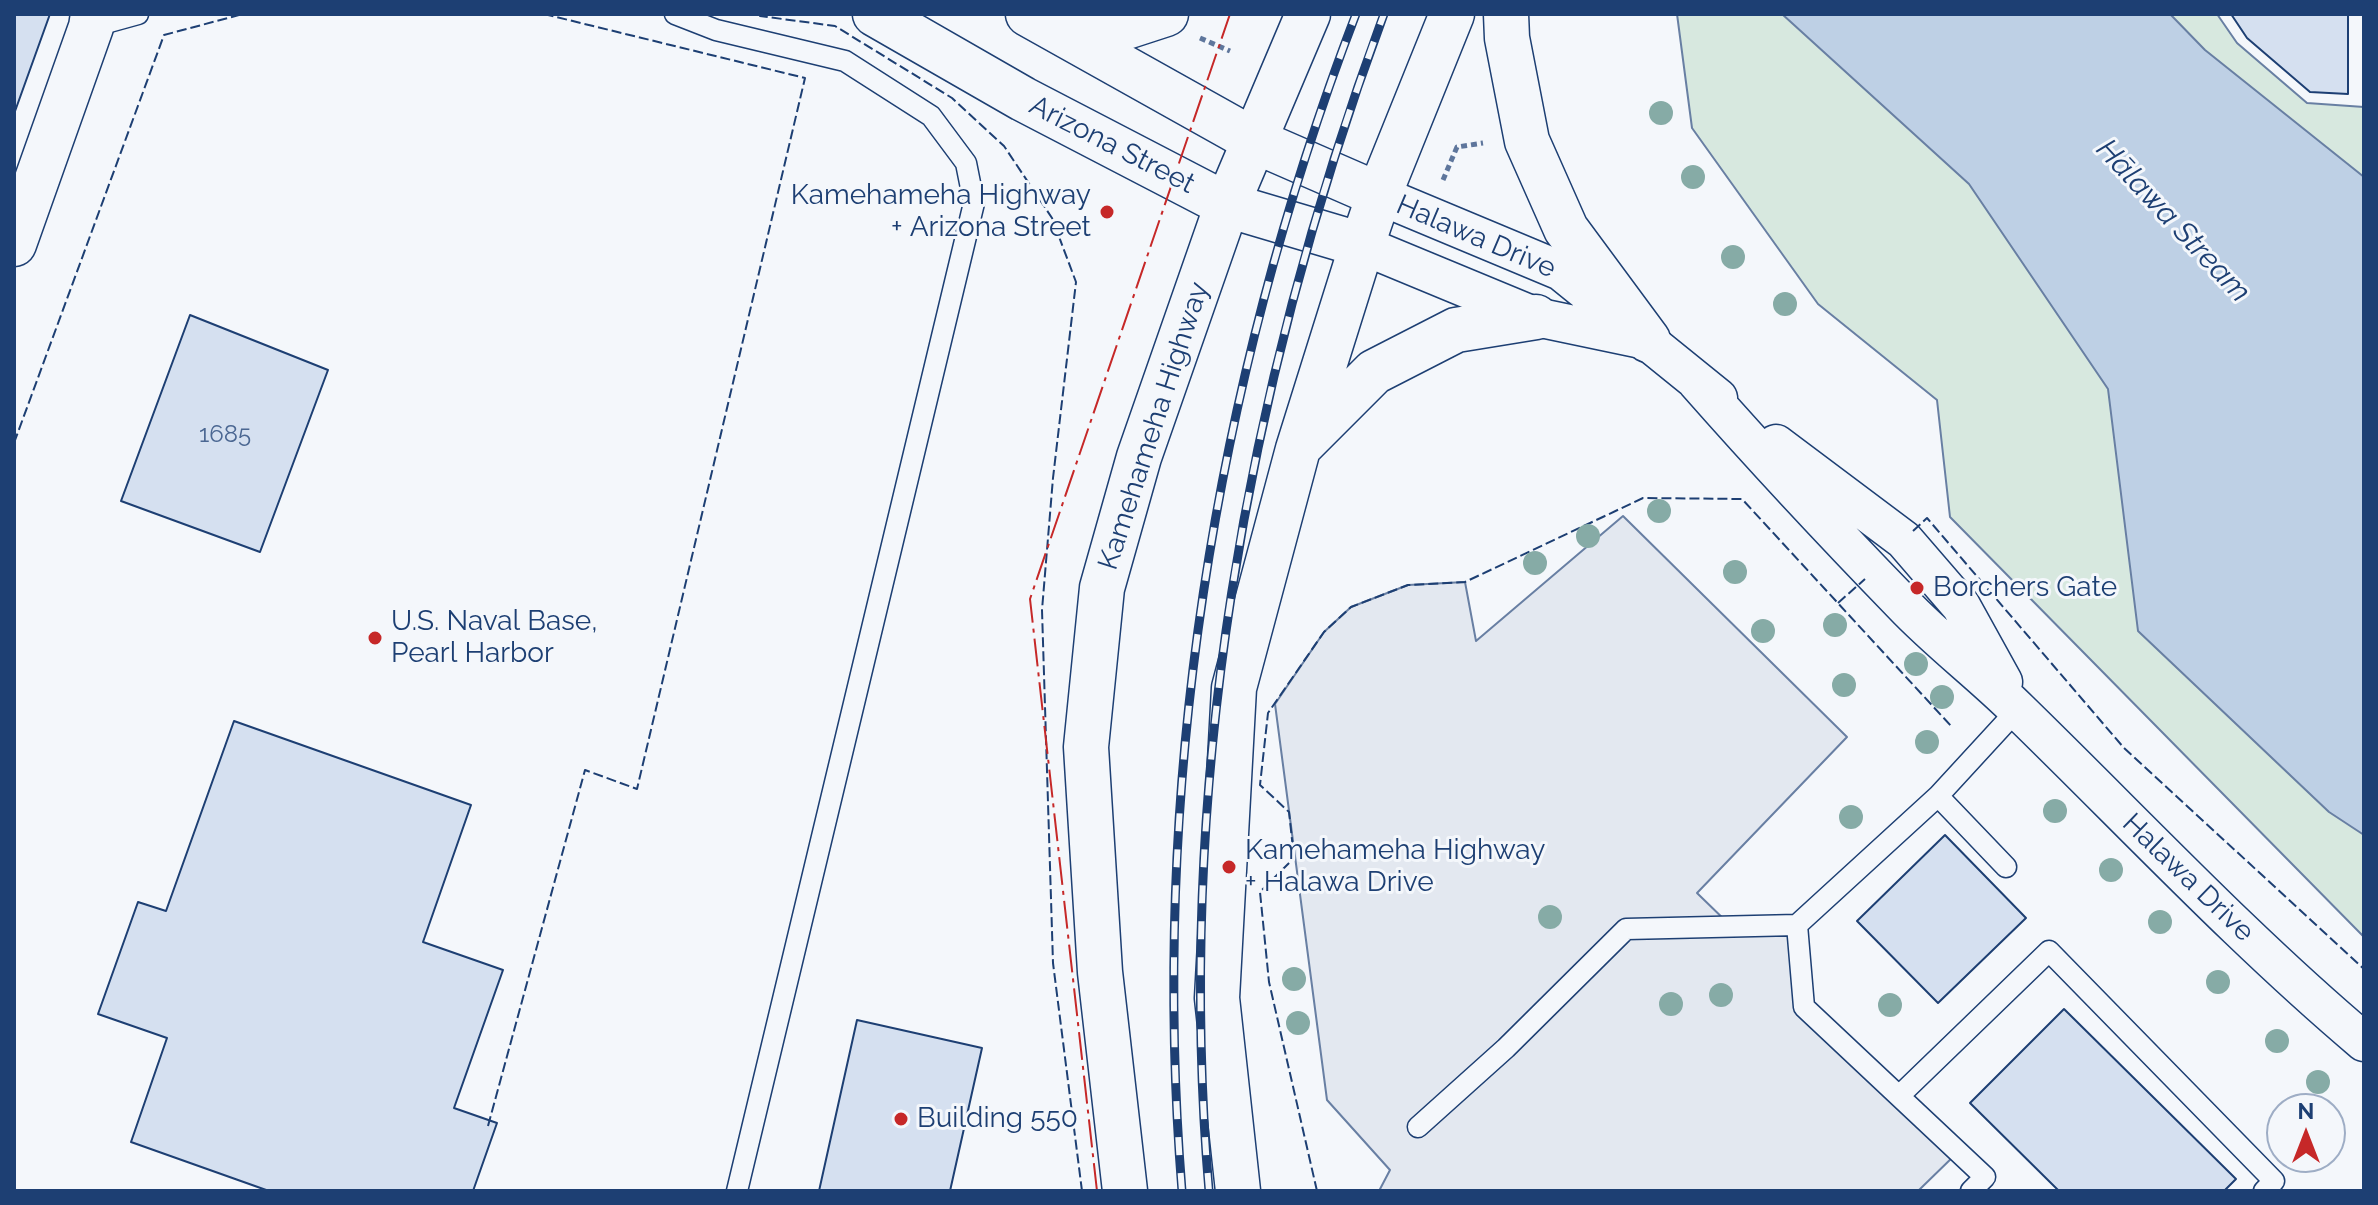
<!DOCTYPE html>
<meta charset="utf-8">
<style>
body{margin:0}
#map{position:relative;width:2378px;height:1205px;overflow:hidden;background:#f4f7fb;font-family:Raleway,sans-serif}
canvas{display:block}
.frame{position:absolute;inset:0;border:16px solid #1d3f73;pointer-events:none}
.north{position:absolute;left:2266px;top:1093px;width:80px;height:80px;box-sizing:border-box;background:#f4f7fb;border:2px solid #9eadc5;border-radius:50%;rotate:0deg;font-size:22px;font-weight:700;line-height:32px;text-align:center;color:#1d3f73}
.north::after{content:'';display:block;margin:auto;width:28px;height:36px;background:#c62828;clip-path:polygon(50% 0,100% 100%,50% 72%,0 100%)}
</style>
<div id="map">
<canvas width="2378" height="1205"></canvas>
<div class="frame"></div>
<div class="north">N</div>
</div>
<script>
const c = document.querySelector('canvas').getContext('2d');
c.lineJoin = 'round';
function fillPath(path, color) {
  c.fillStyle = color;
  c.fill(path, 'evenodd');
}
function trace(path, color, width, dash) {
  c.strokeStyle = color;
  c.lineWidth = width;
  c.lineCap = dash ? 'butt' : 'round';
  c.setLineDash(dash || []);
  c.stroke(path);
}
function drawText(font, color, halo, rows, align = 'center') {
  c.font = font + ' Raleway,sans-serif';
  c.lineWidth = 6;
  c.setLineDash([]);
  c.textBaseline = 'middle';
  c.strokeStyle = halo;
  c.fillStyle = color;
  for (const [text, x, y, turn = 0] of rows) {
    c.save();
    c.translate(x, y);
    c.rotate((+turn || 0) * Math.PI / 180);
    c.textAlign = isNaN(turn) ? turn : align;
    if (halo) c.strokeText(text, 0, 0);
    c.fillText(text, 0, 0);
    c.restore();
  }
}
const green = new Path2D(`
 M1677 14H1902L2364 755V937L1950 517 1937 400 1818 304 1692 128Z
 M2063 14H2217L2237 43 2307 103 2364 107V367Z`);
const parking = new Path2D(`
 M1623 516 1847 737 1697 893 1732 927 1797 925 1804 1007 1958 1152 1918 1191H1379L1390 1170 1327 1100 1275 704 1324 632 1351 607 1408 585 1465 582 1476 641Z`);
const water = new Path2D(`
 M1782 14H2170L2205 50 2364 177V835L2329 812 2138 631 2108 389 1969 184Z`);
const building = new Path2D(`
 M14 14H50L14 114Z
 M2231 14H2348V94L2310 92 2247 38Z
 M190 315 328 370 260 552 121 501Z
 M234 721 471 805 423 942 503 970 454 1108 497 1123 473 1191H269L131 1142 167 1038 98 1014 138 902 166 911Z
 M1945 835 2026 918 1938 1003 1857 921Z
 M2064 1009 2236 1179 2224 1191H2059L1970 1103Z
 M857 1020 982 1048 950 1191H819Z`);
const path = new Path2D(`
 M1200 38 1230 51
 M1443 180 1457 147 1483 143`);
const lane = new Path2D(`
 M675 14 716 30 845 61 931 116 966 163 974 203 737 1191
 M91 27 138 14
 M1938 796 2006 867
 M1797 925 1804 1007 1985 1177 1971 1191
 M1899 1096 2049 951 2274 1181 2264 1191
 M1418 1127 1506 1048 1626 929 1797 925 1938 796 2018 709`);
const street = new Path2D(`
 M1379 195 1561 271 1718 398
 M1362 245 1536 317 1641 339
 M1697 382C1764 458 1833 532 1903 604 1939 642 1982 674 2019 711 2133 822 2242 939 2364 1042
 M1776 444 1904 540 1961 606 2003 682`);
const secondary = new Path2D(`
 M875 14 1023 99 1227 205 1362 245
 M1028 14 1255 141 1379 195
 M14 244 91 27 93 14`);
const primary = new Path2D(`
 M1506 14 1507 38 1527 141 1566 229 1648 340
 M1056 28H1123L1166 14
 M1302 444 1374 372 1456 330 1536 317
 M1125 1191 1100 972 1086 747 1102 588 1139 457 1227 205 1308 14
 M1238 1191 1217 998 1234 688 1298 449 1362 245 1379 195 1452 14`);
const rail = new Path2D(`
 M1182 1191C1150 793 1213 386 1356 14
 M1209 1191C1175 792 1245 388 1384 14`);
const fence = new Path2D(`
 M759 14 760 16 835 26 952 98 1004 146 1052 218 1076 282 1053 478 1042 610 1053 963 1082 1191
 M14 443 164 35 243 14
 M1913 531 1927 518 2124 748 2364 969
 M1838 603 1865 579
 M488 1126 585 770 637 789 805 78 544 14
 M1317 1191 1269 982 1260 892 1294 858 1289 812 1260 785 1268 713 1324 632 1351 607 1408 585 1465 582 1643 498 1742 499 1952 727`);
const power = new Path2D(`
 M1097 1191 1030 599 1230 14`);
const trees = [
 [1661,113],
 [1693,177],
 [1733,257],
 [1785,304],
 [1659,511],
 [1588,536],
 [1535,563],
 [1735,572],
 [1835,625],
 [1763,631],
 [1916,664],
 [1844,685],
 [1942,697],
 [1927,742],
 [2055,811],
 [1851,817],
 [2111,870],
 [1550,917],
 [2160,922],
 [1294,979],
 [2218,982],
 [1721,995],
 [1671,1004],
 [1890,1005],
 [1298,1023],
 [2277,1041],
 [2318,1082]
];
const markers = [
 [1107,212,8,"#c62828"],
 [1917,588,8,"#c62828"],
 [375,638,8,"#c62828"],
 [1229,867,8,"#c62828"],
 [901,1119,8,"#c62828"]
];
const numberNames = [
 ["1685",225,435]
];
const streetNames = [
 ["Arizona Street",1112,145,27],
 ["Halawa Drive",1476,237,23],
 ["Kamehameha Highway",1154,426,-72],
 ["Halawa Drive",2188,878,44]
];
const poiNames = [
 ["Kamehameha Highway",1091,196,"right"],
 ["+ Arizona Street",1091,228,"right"],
 ["Borchers Gate",1933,588],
 ["U.S. Naval Base,",391,622],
 ["Pearl Harbor",391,654],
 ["Kamehameha Highway",1245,851],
 ["+ Halawa Drive",1245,883],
 ["Building 550",917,1119]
];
const waterNames = [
 ["Hālawa Stream",2173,221,47]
];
fillPath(green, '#d7e8df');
trace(green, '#687fa3', 2);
fillPath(parking, '#e3e8f0');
trace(parking, '#687fa3', 2);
fillPath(water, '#bed0e5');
trace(water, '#687fa3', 2);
fillPath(building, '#d5e0f0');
trace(building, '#1d3f73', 2);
trace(lane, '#1d3f73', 23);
trace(street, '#1d3f73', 41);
trace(secondary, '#1d3f73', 47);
trace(primary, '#1d3f73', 47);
trace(path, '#5e769c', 5, [6, 4]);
trace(lane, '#f4f7fb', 20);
trace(street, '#f4f7fb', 38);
trace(secondary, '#f4f7fb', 44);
trace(primary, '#f4f7fb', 44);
trace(rail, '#1d3f73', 9);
trace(rail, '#f4f7fb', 6, [18]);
trace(fence, '#1d3f73', 2, [10, 4]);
trace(power, '#c62828', 2, [28, 6, 4, 6]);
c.fillStyle = '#86aba6';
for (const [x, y] of trees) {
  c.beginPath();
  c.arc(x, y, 12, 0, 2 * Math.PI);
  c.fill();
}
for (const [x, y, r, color] of markers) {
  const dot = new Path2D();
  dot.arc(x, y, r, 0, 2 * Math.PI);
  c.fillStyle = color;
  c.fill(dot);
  trace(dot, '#f4f7fb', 3);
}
drawText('24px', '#4b6792', null, numberNames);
drawText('28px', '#1d3f73', '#f4f7fb', streetNames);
drawText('28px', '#1d3f73', '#f4f7fb', poiNames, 'left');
drawText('italic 30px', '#1d3f73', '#f4f7fb', waterNames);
</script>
